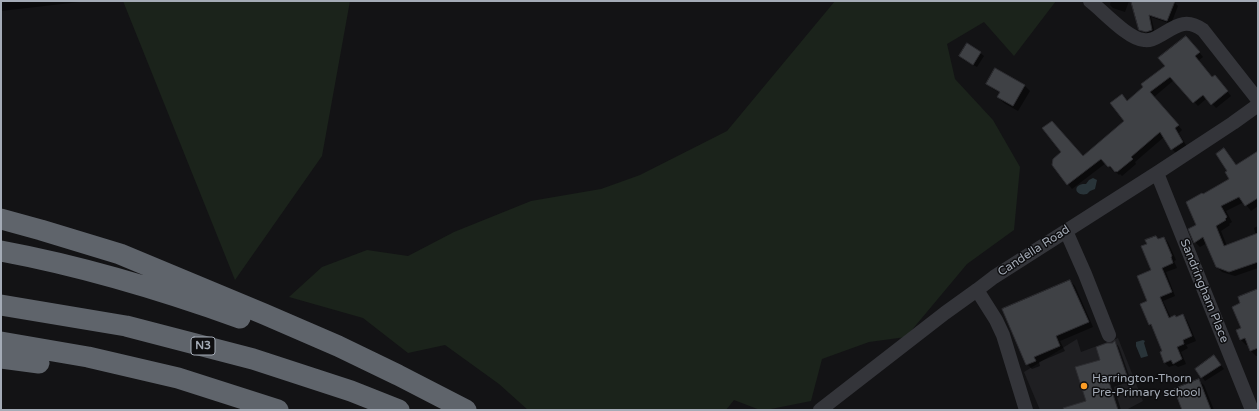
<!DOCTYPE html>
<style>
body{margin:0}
#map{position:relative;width:1259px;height:411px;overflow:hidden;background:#131315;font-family:"Varela Round",sans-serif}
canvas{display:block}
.frame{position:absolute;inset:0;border:2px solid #a4abb6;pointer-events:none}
</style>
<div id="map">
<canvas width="1259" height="411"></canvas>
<div class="frame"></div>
</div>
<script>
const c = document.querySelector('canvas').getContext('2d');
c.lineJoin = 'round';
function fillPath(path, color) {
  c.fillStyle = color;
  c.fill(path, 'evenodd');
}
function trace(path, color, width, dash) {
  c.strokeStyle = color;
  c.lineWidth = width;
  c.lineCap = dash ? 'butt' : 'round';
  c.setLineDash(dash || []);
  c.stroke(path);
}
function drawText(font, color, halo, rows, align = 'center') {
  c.font = font + ' "Varela Round",sans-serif';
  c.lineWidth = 3;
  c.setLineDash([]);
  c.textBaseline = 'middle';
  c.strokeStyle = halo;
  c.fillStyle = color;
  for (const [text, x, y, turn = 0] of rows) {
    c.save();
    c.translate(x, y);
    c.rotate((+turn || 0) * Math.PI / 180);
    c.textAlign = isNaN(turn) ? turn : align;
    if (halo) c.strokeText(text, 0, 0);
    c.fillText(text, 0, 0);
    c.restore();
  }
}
const built = new Path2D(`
 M1118 338 1143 401 1126 410H1040L1024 372 1077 339 1081 352Z`);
const green = new Path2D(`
 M123 1H350L322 156 235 280Z
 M835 1H1056L1014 56 984 22 947 44 955 79 993 120 1020 167 1014 230 967 264 906 337 869 342 822 359 811 401 766 410H760L734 400 726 410H528L499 384 445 345 408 353 363 318 289 297 322 267 367 250 408 256 454 232 531 201 601 189 640 175 727 131Z`);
const water = new Path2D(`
 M1093 178 1097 180 1095 189 1090 191 1087 194C1074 197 1072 183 1086 184L1089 180Z
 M1143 340 1145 341 1144 343 1148 356 1141 358 1136 346V342Z`);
const shadow = new Path2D(`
 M1 1H88L1 11Z
 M1111 1H1129L1125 12 1113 8 1110 5Z
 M1132 1H1169L1175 3 1178 6 1171 24 1151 17 1155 33 1150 34 1143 32 1140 29Z
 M1190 41 1203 57 1198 61 1212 78 1219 81 1231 96 1216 108 1207 98 1198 106 1174 80 1154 97 1182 130 1179 133 1187 147 1176 153 1172 149 1164 137 1135 162 1136 164 1122 176 1120 174 1119 175 1116 172 1120 168 1113 171 1106 163 1072 189 1053 165 1083 157 1126 121 1127 102 1166 66Z
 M980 53 984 56 977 67 964 60 960 56Z
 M987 83 1024 85 1030 91 1018 111 1004 103 998 97 1001 93 993 89Z
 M1224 150 1229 155 1237 166 1258 155V206L1251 211 1244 202 1226 211 1232 222 1229 224 1230 225 1221 231 1227 246 1256 235 1254 228 1258 226V268L1235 276 1222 272 1217 267 1207 243 1200 247 1195 242 1204 195 1231 179Z
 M1156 237 1159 240 1164 238 1168 242 1176 260 1174 261 1177 268 1166 272 1175 296 1163 301 1171 318H1177L1182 315 1187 320 1196 341 1186 345 1188 348 1181 352 1186 364 1178 367 1175 365 1169 367 1165 363 1161 353 1164 352 1154 329 1149 324V302L1153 271 1148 244Z
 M1070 281 1075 286 1093 327 1060 341 1065 351 1039 362 1040 366 1032 369 1027 364Z
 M1258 290V356H1256L1251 351 1248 344 1246 345 1241 340 1238 331 1242 329 1241 304Z
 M1115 342 1119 347 1131 381 1114 387 1121 410H1083L1087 401 1101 360 1112 344Z
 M1214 357 1224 369 1205 381 1202 377Z
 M1198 380 1204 385 1214 410H1183Z`);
const building = new Path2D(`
 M1131 1H1175L1167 21 1149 15 1152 30 1146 32 1139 30Z
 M1186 36 1200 52 1195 56 1212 77 1215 75 1228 91 1211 105 1203 95 1193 103 1170 77 1150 92 1179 125 1175 128 1183 142 1171 150 1160 132 1131 157 1133 159 1117 172 1116 171 1115 172 1110 166 1108 167 1101 159 1067 185 1052 165 1053 159 1061 152 1042 128 1052 121 1083 156 1124 121 1110 103 1122 94 1127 101 1143 87 1141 84 1165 66 1158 58Z
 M967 43 981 52 973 65 959 56Z
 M995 68 1025 85 1013 106 997 97 1000 92 986 84Z
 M1224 148 1236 165 1258 151V198L1245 206 1239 197 1221 206 1227 217 1225 219 1226 220 1216 226 1224 246 1258 233V262L1229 272 1216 267 1203 237 1194 243 1188 229 1196 225 1186 202 1202 193 1203 194 1229 179 1225 172 1227 171 1216 154Z
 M1156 236 1158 239 1164 237 1172 256 1171 257 1173 263 1162 268 1172 292 1160 297 1169 318 1175 315 1176 317 1183 314 1192 336 1183 340 1184 344 1177 347 1182 359 1173 364 1171 360 1164 363 1160 352 1162 351 1151 324 1149 325 1140 304 1147 301 1137 276 1151 270 1141 246 1147 244 1145 240Z
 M1070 280 1089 322 1056 336 1060 346 1034 357 1036 361 1026 365 1002 309Z
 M1258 289V348L1250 351 1245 338 1240 340 1236 330 1241 328 1232 307 1240 303 1238 297Z
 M1115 341 1127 376 1109 382 1118 410H1064L1063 408 1086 401 1075 367 1100 360 1096 347 1107 343H1112Z
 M1214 355 1221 365 1201 378 1195 369Z
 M1199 379 1211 410H1182L1174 389Z`);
const minor = new Path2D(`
 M1090 1C1103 11 1128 39 1144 40 1149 41 1154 39 1159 36 1175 27 1185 17 1203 30L1258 100
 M1157 173 1252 410
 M1066 231 1085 274 1109 335
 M977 290 996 320 1003 335 1026 410
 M820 410 945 313 977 290 994 277 1157 173 1233 123 1258 105`);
const highway = new Path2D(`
 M1 219 41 230 120 254 264 314 338 346 398 375 466 410
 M1 251C82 266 162 290 240 318
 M1 305 126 326 253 359 351 391 399 410
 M1 342 88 357 178 378 278 410
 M1 358 39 363`);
const markers = [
 [1084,386,4,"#fb9c25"]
];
const shields = [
 [203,346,24]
];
const shieldNames = [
 ["N3",203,346]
];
const streetNames = [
 ["Candella Road",1034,251,-33],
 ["Sandringham Place",1204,291,68]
];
const poiNames = [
 ["Harrington-Thorn",1092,379],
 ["Pre-Primary school",1092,393]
];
fillPath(built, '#1f1f22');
fillPath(green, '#1b231b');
fillPath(water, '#293439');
fillPath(shadow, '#0007');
fillPath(building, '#3f4145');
trace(building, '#2d2d31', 1);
trace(minor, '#34353a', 14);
trace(highway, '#5f646b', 21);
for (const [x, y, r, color] of markers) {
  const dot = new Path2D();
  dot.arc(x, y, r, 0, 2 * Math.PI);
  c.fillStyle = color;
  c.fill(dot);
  trace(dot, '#0e0e10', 1.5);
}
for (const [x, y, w] of shields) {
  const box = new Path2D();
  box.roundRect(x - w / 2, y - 9, w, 18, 3);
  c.fillStyle = '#0e0e10';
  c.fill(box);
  trace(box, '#a4abb6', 1);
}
drawText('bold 11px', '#a4abb6', null, shieldNames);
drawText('12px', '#a4abb6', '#0e0e10', streetNames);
drawText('12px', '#a4abb6', '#0e0e10', poiNames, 'left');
</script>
